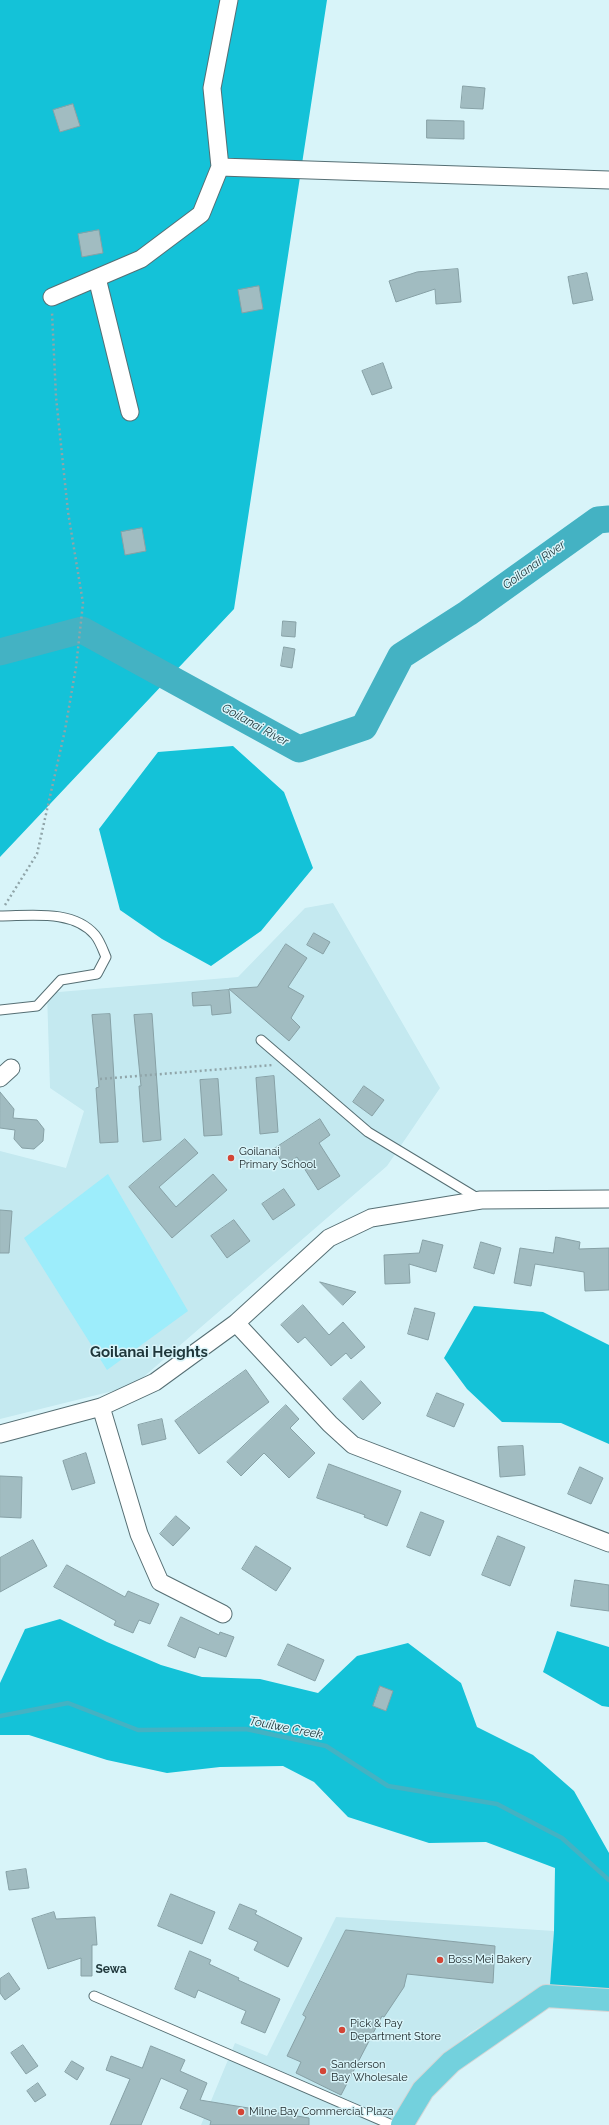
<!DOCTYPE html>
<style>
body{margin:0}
canvas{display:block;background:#d8f4f9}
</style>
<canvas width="609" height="2125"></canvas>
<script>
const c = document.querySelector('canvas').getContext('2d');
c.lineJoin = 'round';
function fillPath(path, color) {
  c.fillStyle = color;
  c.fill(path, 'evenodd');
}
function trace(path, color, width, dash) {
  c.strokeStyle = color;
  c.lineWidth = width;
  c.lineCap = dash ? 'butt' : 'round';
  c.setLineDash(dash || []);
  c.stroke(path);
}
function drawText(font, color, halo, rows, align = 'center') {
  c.font = font + ' Raleway,sans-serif';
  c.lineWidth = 3;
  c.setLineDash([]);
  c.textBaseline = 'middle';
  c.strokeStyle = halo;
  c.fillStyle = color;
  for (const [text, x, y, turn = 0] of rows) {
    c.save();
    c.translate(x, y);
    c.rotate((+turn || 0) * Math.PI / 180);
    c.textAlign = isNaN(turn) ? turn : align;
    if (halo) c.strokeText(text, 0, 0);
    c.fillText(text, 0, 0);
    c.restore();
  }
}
const built = new Path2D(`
 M333 903 440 1088 387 1166 133 1386 0 1419V1151L66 1168 84 1111 50 1088 47 993 238 977 305 908Z
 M336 1917 554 1931 550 1985 470 2033 446 2054 393 2125H201L235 2043 267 2056Z`);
const green = new Path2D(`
 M108 1174 188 1311 107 1370 24 1238Z`);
const forest = new Path2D(`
 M0 0H327L234 609 0 857Z
 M233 746 284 792 313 868 261 931 211 966 162 939 120 910 99 829 158 752Z
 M474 1306 543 1312 609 1345V1444L561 1423 502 1422 467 1389 444 1358Z
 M60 1619 107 1642 161 1665 202 1677 260 1679 318 1693 357 1656 408 1643 461 1683 477 1727 533 1755 574 1791 609 1853V1989L550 1985 554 1931 555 1868 486 1842 429 1843 348 1817 314 1782 283 1766 220 1767 167 1773 107 1760 29 1735H0V1683L25 1629Z
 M557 1631 609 1647V1707L602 1706 543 1672Z`);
const stream = new Path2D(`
 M0 1716 68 1703 138 1730 246 1729 326 1746 388 1786 497 1804 562 1838 609 1880`);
const river = new Path2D(`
 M0 652 82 630 299 749 364 727 401 656 468 613 598 520 609 519`);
const building = new Path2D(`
 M463 86 485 88 483 109 461 108Z
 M73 104 80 126 60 132 53 110Z
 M427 120 464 121V139L427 138Z
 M99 230 103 253 82 257 78 234Z
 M458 269 461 302 436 304 435 289 396 302 389 281 417 272Z
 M587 273 593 300 573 304 568 277Z
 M259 286 263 309 242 313 238 290Z
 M383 363 392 388 372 395 362 371Z
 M142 528 146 551 125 555 121 532Z
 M283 621 296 622 295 637 282 636Z
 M284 647 295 649 292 668 281 666Z
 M314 933 330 942 323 954 307 945Z
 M286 944 307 958 288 987 304 996 291 1018 300 1027 289 1041 229 989 257 987Z
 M229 990 231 1013 212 1015 211 1005 193 1006 192 993Z
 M110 1014 118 1142 100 1143 96 1088 99 1087 92 1015Z
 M152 1014 161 1140 143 1142 139 1086H141L134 1015Z
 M274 1076 278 1132 260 1134 256 1078Z
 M218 1079 222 1135 204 1136 200 1080Z
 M364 1086 384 1100 372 1116 353 1102Z
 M0 1092 14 1109 13 1118 37 1120 44 1129 43 1141 34 1149 22 1148 14 1139 15 1130 0 1128Z
 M320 1119 330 1135 319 1143 340 1176 318 1190 297 1157 284 1165 274 1149Z
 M185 1139 198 1153 159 1187 176 1207 213 1174 227 1190 172 1238 129 1187Z
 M284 1189 295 1205 273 1220 262 1204Z
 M0 1210 12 1211 9 1253H0Z
 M234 1220 250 1241 227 1258 211 1236Z
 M556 1237 580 1242 579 1249 609 1248V1290L585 1291 584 1272 535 1264 531 1286 514 1283 520 1248 553 1253Z
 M423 1240 443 1245 436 1272 409 1264 410 1283 385 1284 384 1255 419 1253Z
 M481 1242 501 1248 494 1274 474 1268Z
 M320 1282 356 1292 343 1305Z
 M303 1305 329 1335 343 1322 365 1347 351 1359 346 1353 331 1366 305 1337 298 1343 281 1325Z
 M415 1308 435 1313 428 1340 408 1334Z
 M246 1370 269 1402 199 1454 175 1421Z
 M361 1381 381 1403 363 1420 343 1399Z
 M437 1393 464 1404 454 1427 427 1416Z
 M286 1405 299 1419 290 1428 315 1453 289 1478 264 1453 241 1476 227 1462Z
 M162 1419 166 1439 142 1445 138 1425Z
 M523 1446 525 1475 500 1477 498 1447Z
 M86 1453 95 1483 72 1490 63 1461Z
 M329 1464 401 1491 387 1526 364 1517 365 1515 317 1498Z
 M580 1467 603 1478 591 1504 568 1494Z
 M0 1476 22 1477 21 1518 0 1517Z
 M421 1512 444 1521 430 1556 407 1547Z
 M176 1516 190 1528 173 1546 160 1534Z
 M498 1536 525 1547 510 1586 482 1575Z
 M33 1540 47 1566 0 1592V1558Z
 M256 1546 291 1568 276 1591 242 1569Z
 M67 1565 125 1597 128 1591 159 1604 150 1624 139 1620 133 1633 114 1625 116 1621 54 1587Z
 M575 1580 609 1585V1611L571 1606Z
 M181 1617 219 1635 220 1632 234 1637 226 1657 199 1647 195 1658 168 1646Z
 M288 1644 324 1660 315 1681 278 1665Z
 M380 1686 393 1691 386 1711 373 1706Z
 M26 1869 29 1888 9 1890 6 1872Z
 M171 1894 215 1912 202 1944 158 1926Z
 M240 1904 257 1911 255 1914 302 1938 288 1967 254 1950 258 1942 229 1929Z
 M54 1912 56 1919 95 1917 97 1945H92V1976H81V1958L48 1969 32 1919Z
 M346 1930 495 1946 493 1983 407 1974 404 1987 384 2017 382 2016 341 2095 296 2073 301 2062 287 2056 306 2017 303 2015Z
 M190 1951 211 1960 209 1964 239 1978 238 1980 280 1999 265 2033 241 2023 246 2011 198 1990 195 1998 175 1989Z
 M9 1973 20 1989 5 2000 0 1993V1979Z
 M23 2045 38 2066 26 2074 11 2053Z
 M151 2046 185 2060 180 2071 207 2083 200 2100 309 2118V2125H210L211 2121 180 2108 188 2090 161 2078 141 2125H110L130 2079 106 2070 111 2056 142 2068Z
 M72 2061 84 2068 77 2080 65 2072Z
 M38 2083 46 2095 35 2102 27 2091Z`);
const path = new Path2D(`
 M5 905 37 854 65 730 76 667 83 603 68 512 56 397 52 312
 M100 1079 273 1065`);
const service = new Path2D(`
 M0 916C30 916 73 909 95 935 100 941 103 950 106 957L97 974 61 980 37 1006 0 1010
 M261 1040 368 1132 479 1199
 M94 1996 392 2125`);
const minor = new Path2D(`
 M220 167 609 180
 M97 278 130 412
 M52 297 141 259 201 214 220 167 212 88 229 0
 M0 1078 11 1068
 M236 1323 330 1424 353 1445 609 1543
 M101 1407 139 1534 160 1582 223 1614
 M0 1434 101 1407 155 1382 236 1323 329 1238 371 1218 481 1200 609 1199`);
const primary = new Path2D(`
 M402 2125 423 2090 451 2062 546 1996 609 2000`);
const markers = [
 [231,1158,4,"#d34536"],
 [440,1960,4,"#d34536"],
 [342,2030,4,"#d34536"],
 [323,2071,4,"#d34536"],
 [241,2112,4,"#d34536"]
];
const poiNames = [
 ["Goilanai",239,1152],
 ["Primary School",239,1165],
 ["Boss Mei Bakery",448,1960],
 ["Pick & Pay",350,2024],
 ["Department Store",350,2037],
 ["Sanderson",331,2065],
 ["Bay Wholesale",331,2078],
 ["Milne Bay Commercial Plaza",249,2112]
];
const waterNames = [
 ["Goilanai River",534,565,-36],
 ["Goilanai River",255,725,29],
 ["Touilwe Creek",286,1728,11]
];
const neighbourhoodNames = [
 ["Sewa",111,1969]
];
const districtNames = [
 ["Goilanai Heights",149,1352]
];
fillPath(built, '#c4e9f0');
fillPath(green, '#9dedfb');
fillPath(forest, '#14c2d8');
trace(stream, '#44b2c3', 4.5);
trace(river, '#44b2c3', 27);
fillPath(building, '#a1bcc1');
trace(building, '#87a1a6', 1);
trace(service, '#566f74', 11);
trace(minor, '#566f74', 19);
trace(primary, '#d3d5d5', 24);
trace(path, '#90a5a9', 2.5, [2, 3]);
trace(service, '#fff', 9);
trace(minor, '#fff', 17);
trace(primary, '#73d1dd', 22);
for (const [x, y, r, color] of markers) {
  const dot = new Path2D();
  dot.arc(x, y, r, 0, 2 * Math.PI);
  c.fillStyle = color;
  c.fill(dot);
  trace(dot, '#d8f4f9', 1.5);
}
drawText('11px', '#222d2f', '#d8f4f9', poiNames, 'left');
drawText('italic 12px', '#1b3438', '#d8f4f9', waterNames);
drawText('bold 12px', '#1e363a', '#d8f4f9', neighbourhoodNames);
drawText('bold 15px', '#1e363a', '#d8f4f9', districtNames);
</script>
